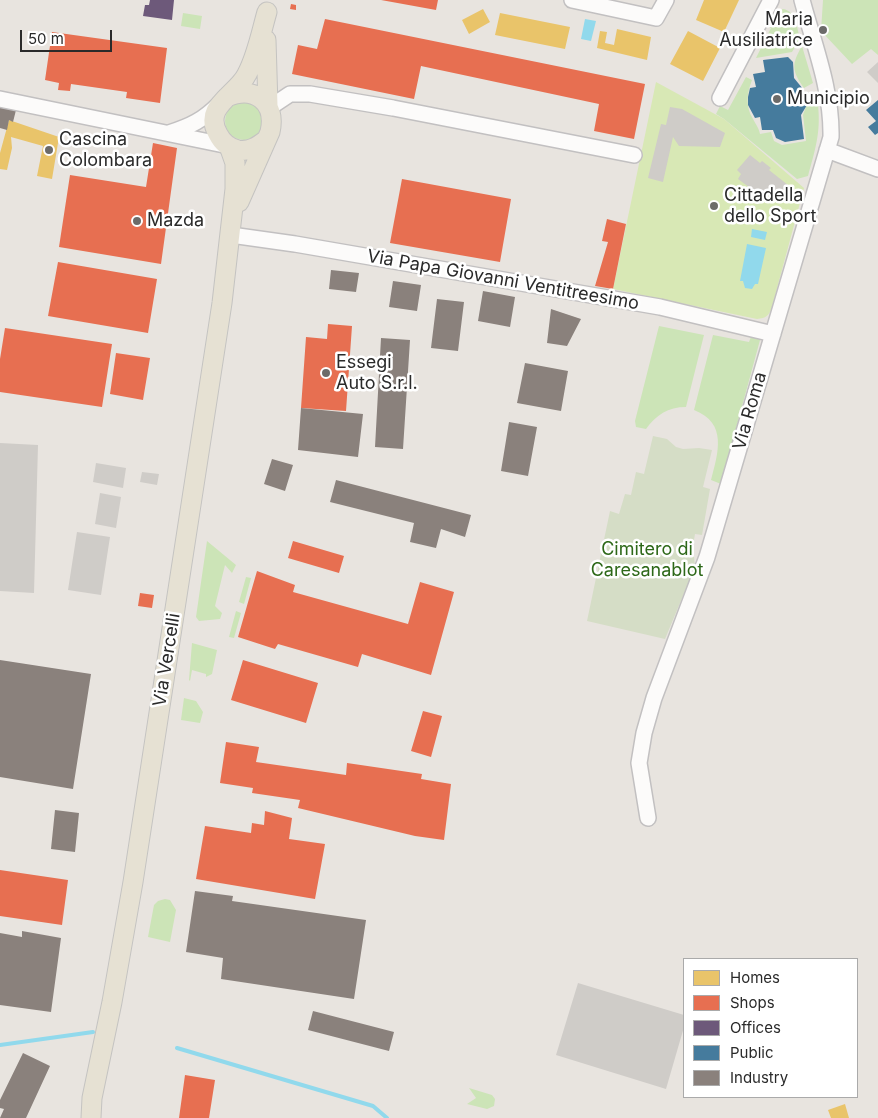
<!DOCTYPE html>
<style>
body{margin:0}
#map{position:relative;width:878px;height:1118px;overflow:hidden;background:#e8e4df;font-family:Inter,sans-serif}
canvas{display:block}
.legend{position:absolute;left:683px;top:958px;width:175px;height:140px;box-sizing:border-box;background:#fff;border:1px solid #aaa;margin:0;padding:6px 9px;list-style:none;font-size:15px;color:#2a2a2a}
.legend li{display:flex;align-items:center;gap:10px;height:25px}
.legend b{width:25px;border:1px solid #aaa}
.scale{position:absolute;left:20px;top:30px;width:92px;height:22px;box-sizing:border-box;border:2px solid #2a2a2a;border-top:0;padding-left:6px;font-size:15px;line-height:18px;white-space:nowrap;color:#2a2a2a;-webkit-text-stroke:4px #fff;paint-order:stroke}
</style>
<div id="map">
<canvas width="878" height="1118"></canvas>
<ul class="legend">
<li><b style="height:14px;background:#e9c46a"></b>Homes</li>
<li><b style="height:14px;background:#e76f51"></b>Shops</li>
<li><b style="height:14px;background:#6d597a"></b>Offices</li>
<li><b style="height:14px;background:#457b9d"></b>Public</li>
<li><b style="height:14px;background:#8a817c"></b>Industry</li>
</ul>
<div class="scale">50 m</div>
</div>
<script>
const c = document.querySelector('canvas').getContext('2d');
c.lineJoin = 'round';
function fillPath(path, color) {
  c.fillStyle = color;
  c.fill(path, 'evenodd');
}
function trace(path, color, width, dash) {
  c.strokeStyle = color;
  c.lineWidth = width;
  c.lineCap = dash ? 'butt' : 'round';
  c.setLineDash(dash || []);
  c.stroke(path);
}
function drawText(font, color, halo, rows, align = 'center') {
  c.font = font + ' Inter,sans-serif';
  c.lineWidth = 5;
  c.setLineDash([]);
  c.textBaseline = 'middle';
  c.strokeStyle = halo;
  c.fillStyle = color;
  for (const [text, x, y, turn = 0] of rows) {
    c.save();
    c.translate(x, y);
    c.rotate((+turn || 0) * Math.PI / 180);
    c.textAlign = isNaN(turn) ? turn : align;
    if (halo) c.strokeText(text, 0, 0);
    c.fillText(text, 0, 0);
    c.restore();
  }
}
const green = new Path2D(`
 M823 0H878V55L871 49 852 64 821 31Z
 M783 9C796 11 797 28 800 39L792 52 756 58 771 28 766 25 772 14Z
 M183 13 202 16 200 29 181 26Z
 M802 46 813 83 804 88C791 70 792 63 802 46Z
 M746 77 752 80C747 93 745 106 753 119 756 125 759 128 760 134L771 132 774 141 782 145 806 141 803 115 807 104 818 105C821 133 815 150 808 176L797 179 724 119 716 114 720 106 728 110Z
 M225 121a19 19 0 1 1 38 0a19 19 0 1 1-38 0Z
 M659 326 704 335 686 407C668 407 656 415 646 429L636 427 635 421Z
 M752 334 760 340 721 484 711 480C718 453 728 423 694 410L713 335 749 342Z
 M207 541 236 565 232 573 225 565 215 606 222 613 220 619 199 621 196 617Z
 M246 577 251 578 244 604 239 602Z
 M236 611 241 613 234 638 229 637Z
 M192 643 217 650 212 674 206 677V674L192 670 190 681 189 680Z
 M184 698 196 701 203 712 200 723 181 720Z
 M165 899 170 900 176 910 170 942 148 937 154 905 158 901Z
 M469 1088 492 1095 495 1099 494 1106 487 1109 467 1104 476 1098Z`);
const cemetery = new Path2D(`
 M653 436 667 439 676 447 683 449 699 448 712 450 703 487 710 489 702 535 695 534 693 546 695 567 665 639 587 621 610 511 619 514 625 494 631 495 636 472 644 474Z`);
const pitch = new Path2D(`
 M656 82 724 119 804 188 772 307C769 316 766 318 757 319L613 289Z`);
const water = new Path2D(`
 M585 19 596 21 591 41 581 39Z
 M752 229 767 232 765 240 751 237Z
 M747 244 766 248 758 284H755L752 289 745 288 743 281H740Z`);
const homes = new Path2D(`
 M704 0H739L724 32 696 20Z
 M483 9 490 22 469 34 462 20Z
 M500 13 570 27 565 49 495 35Z
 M617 29 651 37 647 60 597 48 600 31 607 32 605 43 614 45Z
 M688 31 720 48 703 81 670 64Z
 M9 120 59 137 52 179 37 176 43 146 11 137 12 148 7 170 0 169V153Z
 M845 1104 849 1118H831L828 1110Z`);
const shops = new Path2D(`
 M381 0H438L436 10Z
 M291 4 296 5V10L290 9Z
 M325 19 645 84 634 139 594 131 599 104 421 66 414 99 292 74 298 45 317 49Z
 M52 32 167 48 160 103 126 98 127 92 71 84 70 91 58 90 59 83 45 80Z
 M153 143 177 148 161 264 59 247 70 175 146 187Z
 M402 179 511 199 500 262 390 243Z
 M607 219 626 224 613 289 595 286 608 242 602 241Z
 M58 262 157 279 148 333 48 316Z
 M328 324 352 326 346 411 301 408 306 337 327 339Z
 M5 328 112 344 102 407 0 392V359Z
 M116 353 150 358 143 400 110 394Z
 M293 541 344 556 339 573 288 558Z
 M257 571 295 585 293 592 408 624 420 582 454 592 431 675 362 654 358 667 278 644 275 649 238 637Z
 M140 593 154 595 152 608 138 606Z
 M243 660 318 683 306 723 231 700Z
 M423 711 442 716 431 757 411 751Z
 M226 742 259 747 256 762 346 775 347 763 422 774 421 779 451 784 444 840 415 836 298 808 300 800 252 793 253 788 220 783Z
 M265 811 292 818 289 839 325 844 315 899 196 879 205 826 251 833 252 823 264 825Z
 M0 870 68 880 62 925 0 916Z
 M185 1075 215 1080 209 1118H179Z`);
const offices = new Path2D(`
 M150 0H174L172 20 143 16 145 5H149Z`);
const public = new Path2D(`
 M788 57 793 62 794 78 803 89 807 105 801 115 804 139 785 142 776 138 773 130H762L760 117 755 118 748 105V97L750 88 756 87 753 74 765 72 763 60Z
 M878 100V133L875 135 868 127 876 121 866 110Z`);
const industry = new Path2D(`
 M0 107 16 110 13 122 9 120 7 130 0 128Z
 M331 270 359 273 356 292 329 289Z
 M393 281 421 285 417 311 389 307Z
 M483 291 515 297 510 327 478 321Z
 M437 299 464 302 458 351 431 348Z
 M551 309 581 319 567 346 547 343Z
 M381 338 410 340 403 449 375 447Z
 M525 363 568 371 561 411 517 403Z
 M301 408 363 414 358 457 298 450Z
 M509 422 537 427 528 476 501 471Z
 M272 459 293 465 285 491 264 484Z
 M336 480 471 515 465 537 441 529 436 548 410 542 414 523 330 502Z
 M0 660 91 674 73 789 0 777Z
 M55 810 79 813 75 852 51 849Z
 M195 891 233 896 232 901 366 920 354 999 221 979 223 958 186 952Z
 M22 931 61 938 51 1012 0 1005V933L22 937Z
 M313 1011 394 1032 389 1051 308 1030Z
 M23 1053 50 1066 26 1118H0L4 1109 0 1108V1100Z`);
const stream = new Path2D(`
 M0 1045 93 1032
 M177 1048 373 1106 387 1118`);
const building = new Path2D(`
 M878 62V83L867 72Z
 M670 107 682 109 725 133 720 147 679 146 673 137 663 182 648 178 661 124 666 125Z
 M750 155 760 163 762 161 771 168 769 170 793 189 781 203 775 197 757 193 738 179 741 174 737 170Z
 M0 443 38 445 34 593 0 591Z
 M96 463 126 468 123 488 93 482Z
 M142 472 159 474 157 485 140 482Z
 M100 493 121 497 116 528 95 524Z
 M77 532 110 537 101 595 68 590Z
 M578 983 684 1015V1027L666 1089 556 1055Z`);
const minor = new Path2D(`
 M572 0 656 18 666 0
 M720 98 771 0
 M0 99 229 146
 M269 108 290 94H310L393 108 634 155
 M169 133C191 126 203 120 219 104
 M827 150 878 169
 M231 235 295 244 660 307 773 334
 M648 818 639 763 644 733 654 698 707 557 831 137C832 90 814 45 802 0`);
const major = new Path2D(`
 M266 40 268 106
 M227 97C254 85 277 102 270 132L239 202
 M266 140C258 146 250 152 238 150 229 148 222 142 218 134 202 106 237 95 247 74 257 55 261 33 267 12
 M91 1118 92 1098 112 1002 133 882 222 303 235 189V163L229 146`);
const markers = [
 [823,30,5,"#6c6b69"],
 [777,99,5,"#6c6b69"],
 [49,150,5,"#6c6b69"],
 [714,206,5,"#6c6b69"],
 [137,221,5,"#6c6b69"],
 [326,373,5,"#6c6b69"]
];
const poiNames = [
 ["Maria",813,20,"right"],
 ["Ausiliatrice",813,41,"right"],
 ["Municipio",787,99],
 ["Cascina",59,140],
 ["Colombara",59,161],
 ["Cittadella",724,196],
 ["dello Sport",724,217],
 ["Mazda",147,221],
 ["Essegi",336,363],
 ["Auto S.r.l.",336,384]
];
const streetNames = [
 ["Via Papa Giovanni Ventitreesimo",503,280,10],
 ["Via Roma",750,411,-74],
 ["Via Vercelli",167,660,-81]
];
const parkNames = [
 ["Cimitero di",647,550],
 ["Caresanablot",647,571]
];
fillPath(green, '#cce4b7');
fillPath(cemetery, '#d5ddc6');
fillPath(pitch, '#d8e8b5');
fillPath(water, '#91d9ec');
fillPath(homes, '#e9c46a');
fillPath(shops, '#e76f51');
fillPath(offices, '#6d597a');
fillPath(public, '#457b9d');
fillPath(industry, '#8a817c');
trace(stream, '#91d9ec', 4);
fillPath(building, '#cfccc8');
trace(minor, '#c2c0c1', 18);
trace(major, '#c4c3c1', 21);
trace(minor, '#fcfbfa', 15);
trace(major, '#e6e1d3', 19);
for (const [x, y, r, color] of markers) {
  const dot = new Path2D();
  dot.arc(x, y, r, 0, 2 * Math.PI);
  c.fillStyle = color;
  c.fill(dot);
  trace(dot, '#fff', 2);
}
drawText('18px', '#2a2a2a', '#fff', poiNames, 'left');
drawText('18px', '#2a2a2a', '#fff', streetNames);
drawText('18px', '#2d6818', '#fff', parkNames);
</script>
